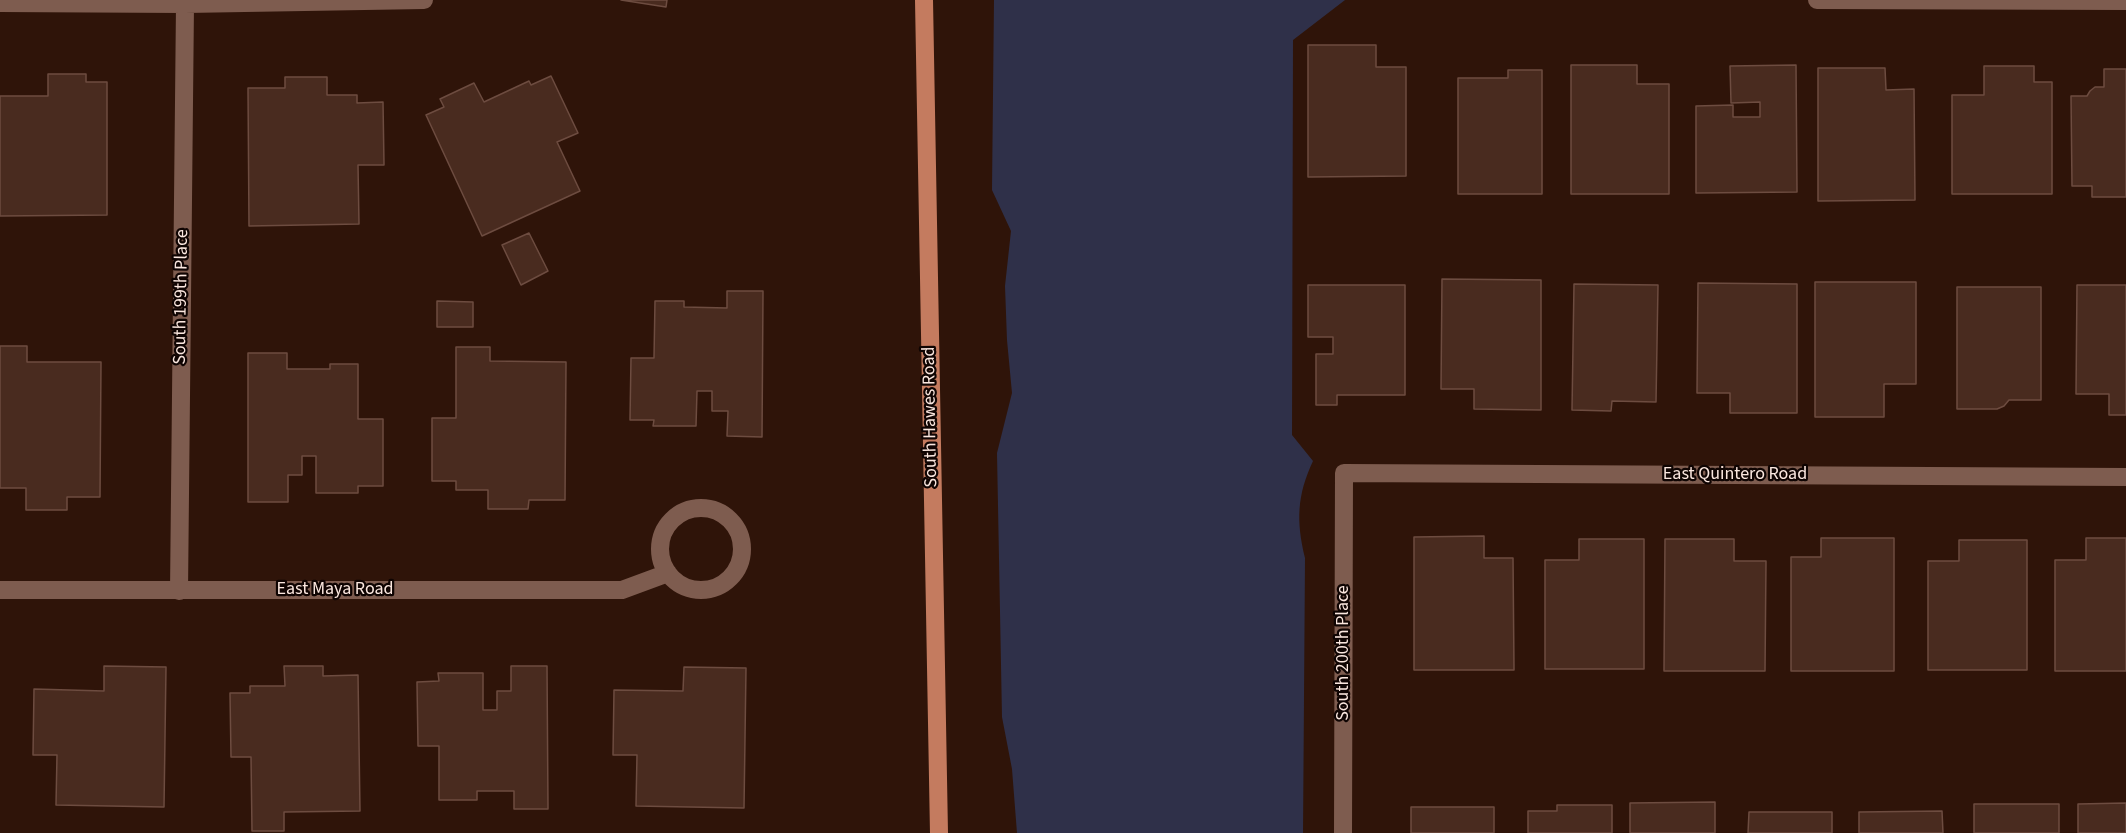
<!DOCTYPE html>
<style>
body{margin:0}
canvas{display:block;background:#2f1409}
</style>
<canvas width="2126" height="833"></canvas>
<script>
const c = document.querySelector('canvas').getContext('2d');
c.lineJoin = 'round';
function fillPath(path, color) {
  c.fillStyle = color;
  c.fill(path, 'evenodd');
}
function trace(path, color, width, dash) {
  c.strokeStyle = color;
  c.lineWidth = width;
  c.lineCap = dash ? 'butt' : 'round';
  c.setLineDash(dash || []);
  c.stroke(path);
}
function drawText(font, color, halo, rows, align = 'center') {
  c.font = font + ' "Source Sans 3",sans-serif';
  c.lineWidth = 4.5;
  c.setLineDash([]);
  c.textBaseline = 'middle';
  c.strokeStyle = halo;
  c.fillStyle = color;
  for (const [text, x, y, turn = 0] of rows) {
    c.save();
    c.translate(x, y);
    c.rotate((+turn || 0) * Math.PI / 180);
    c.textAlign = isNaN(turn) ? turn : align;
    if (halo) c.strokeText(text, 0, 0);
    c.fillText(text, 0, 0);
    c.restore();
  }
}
const green = new Path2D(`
 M994 0H1345L1293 40 1292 435 1313 461C1297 495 1296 521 1305 558L1303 833H1017L1012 769 1002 717 997 453 1012 393 1007 340 1005 286 1011 231 992 190Z`);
const building = new Path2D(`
 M621 0H667L666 7Z
 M1308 45H1376V67H1406V176L1308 177Z
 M1571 65H1637V84H1669V194H1571Z
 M1796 65 1797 192 1696 193V106L1733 105V117H1760V102L1731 103 1730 66Z
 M1984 66H2034V82H2052V194H1952V95H1984Z
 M1818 68H1885L1886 90 1914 89 1915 200 1818 201Z
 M2104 69H2126V197H2092V186H2072L2071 96H2087L2090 91 2095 87H2104Z
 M1508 70H1542V194H1458V78H1508Z
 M48 74H86V82H107V215L0 216V96H48Z
 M551 76 578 133 557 142 580 191 482 236 426 115 444 107 440 99 474 83 484 102 529 81 531 85Z
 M285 77H327V95H357V103L383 102 384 165H358L359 224 249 226 248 88H285Z
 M529 233 548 271 521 285 502 245Z
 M1442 279 1541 280V410L1474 409V389H1441Z
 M1815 282H1916V384H1884V417H1815Z
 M1698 283 1797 284V413H1730V393H1697Z
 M1574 284 1658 285 1656 402 1612 401 1611 411 1572 410Z
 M1308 285H1405V395H1337V405H1316V354H1333V337H1308Z
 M2077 285H2126V415H2109V394H2076Z
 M1957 287H2041V400H2009L2004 406 1997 409H1957Z
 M727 291H763L762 437 727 436 728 411H712V391H697L696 426H653L654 420H630L631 358H654L655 301H684V307L727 308Z
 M437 301 473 302V327H437Z
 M0 346H27V362H101L100 497H67V510H26V488H0Z
 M456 347H490V361L566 362 565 500H529L528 509H488V490H456V481H432V418H456Z
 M248 353H287V369H330V364H358V419H383V486H358V493H316V456H302V475H288V502H248Z
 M1484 536V558H1513L1514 670H1414V537Z
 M1821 538H1894V671H1791V557H1821Z
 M2086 538H2126V671H2055V560H2086Z
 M1579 539H1644V669H1545V560H1579Z
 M1665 539H1734V561H1766L1765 671H1664Z
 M1959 540H2027V670H1928V561H1959Z
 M104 666 166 667 164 807 56 805 57 755H33L34 689 104 691Z
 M284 666H323V676L358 675 360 811 284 812V831H252L251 757H231L230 693H250V686H285Z
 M511 666H547L548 809H514V791H477V800H439V746H418L417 682 439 681 438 673H483V710H497V691H511Z
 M684 667 746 668 744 808 636 806 637 755H613L614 690 683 691Z
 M1715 802V833H1630V803Z
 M2126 803V833H2078V804Z
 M1974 804H2059V833H1974Z
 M1557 805H1612V833H1528V811H1557Z
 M1411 807H1494V833H1411Z
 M1942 811 1943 833H1859V812Z
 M1749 812H1832V833H1748Z`);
const minor = new Path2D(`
 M1817 0 2126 1
 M0 3 185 4 424 0
 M660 549a41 41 0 1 1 82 0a41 41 0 1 1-82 0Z
 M0 590H622L668 573
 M179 591 185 4
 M1343 833 1344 473 2126 477`);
const major = new Path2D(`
 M924 0 939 833`);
const streetNames = [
 ["South 199th Place",182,297,-89],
 ["South Hawes Road",931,417,-91],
 ["East Quintero Road",1735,475],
 ["East Maya Road",335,590],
 ["South 200th Place",1344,653,-90]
];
fillPath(green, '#2f3049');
fillPath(building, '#492b1f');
trace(building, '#6d4c40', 1.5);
trace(minor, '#7e5c4f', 18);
trace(major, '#c47b5f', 18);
drawText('18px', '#fbe7df', '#0f0402', streetNames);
</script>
